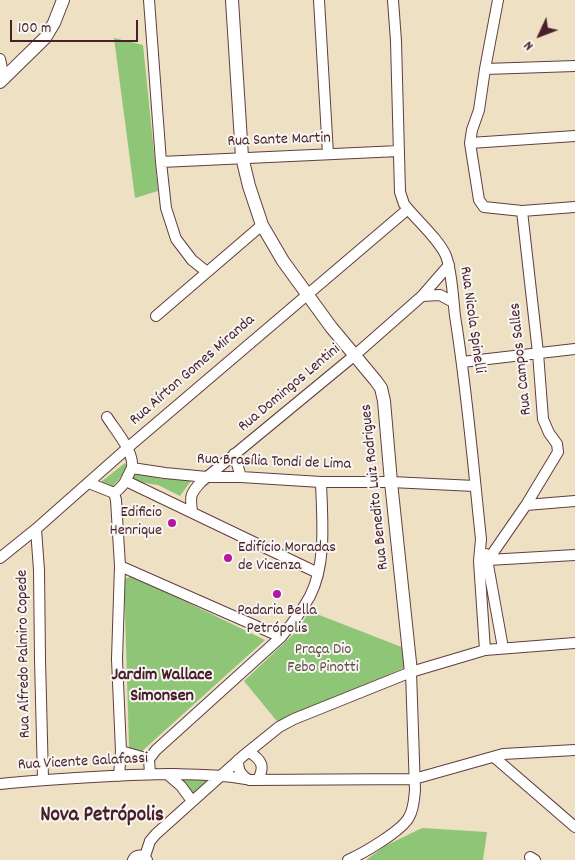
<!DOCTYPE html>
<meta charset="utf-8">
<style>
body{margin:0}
#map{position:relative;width:575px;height:860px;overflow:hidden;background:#eee1c3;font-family:Dekko,sans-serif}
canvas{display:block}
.north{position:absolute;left:515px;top:10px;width:50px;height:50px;-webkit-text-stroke:4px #f6f6f2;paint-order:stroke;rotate:227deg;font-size:14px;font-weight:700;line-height:20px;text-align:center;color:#4a1f2b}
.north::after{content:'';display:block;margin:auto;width:18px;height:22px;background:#4a1f2b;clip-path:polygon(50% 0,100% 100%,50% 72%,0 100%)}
.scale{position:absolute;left:10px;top:20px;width:128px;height:22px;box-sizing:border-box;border:2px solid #4a1f2b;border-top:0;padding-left:6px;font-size:15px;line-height:18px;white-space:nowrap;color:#4a1f2b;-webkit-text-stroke:4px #f6f6f2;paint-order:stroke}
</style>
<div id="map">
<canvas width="575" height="860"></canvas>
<div class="north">N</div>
<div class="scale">100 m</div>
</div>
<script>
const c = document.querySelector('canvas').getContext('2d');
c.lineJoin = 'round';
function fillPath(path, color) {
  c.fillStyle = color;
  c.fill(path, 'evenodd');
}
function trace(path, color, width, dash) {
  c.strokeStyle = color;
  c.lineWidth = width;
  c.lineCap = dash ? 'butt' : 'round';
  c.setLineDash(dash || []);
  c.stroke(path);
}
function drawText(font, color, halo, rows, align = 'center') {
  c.font = font + ' Dekko,sans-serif';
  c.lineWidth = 4;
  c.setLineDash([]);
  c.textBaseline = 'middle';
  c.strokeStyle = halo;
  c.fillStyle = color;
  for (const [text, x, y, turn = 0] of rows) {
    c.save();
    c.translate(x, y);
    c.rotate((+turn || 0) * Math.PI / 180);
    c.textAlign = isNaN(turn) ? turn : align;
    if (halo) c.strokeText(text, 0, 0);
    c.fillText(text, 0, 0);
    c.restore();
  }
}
const green = new Path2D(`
 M114 38 143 45 158 191 135 198Z
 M125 463 129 468 111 488 101 482Z
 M135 471C144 473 154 478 163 479 173 480 181 475 191 481L180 496 158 485 132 481Z
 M133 576 265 640 141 752 129 747 124 579Z
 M309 611 404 648 406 667 295 715 280 725 244 681 300 628Z
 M176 776 213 777 194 795Z
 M422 828 487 832 483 860H366L385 846Z`);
const minor = new Path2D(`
 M149 0 161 162 166 208 176 239 192 260 207 272
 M319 0 328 154
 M393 0 396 41 400 192 404 204 408 209C419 222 440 241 446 256 452 271 453 299 455 316 467 390 473 464 481 539L479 561 485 650
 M498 0 485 69 479 110 472 130 470 143 479 200 484 207 522 211 575 207
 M0 59 4 78
 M485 69 575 66
 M470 143 575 136
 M161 162 399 151
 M422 296 440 295 453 302
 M156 316 262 225
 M462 362 575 349
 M107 417C115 430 134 451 132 467 131 471 128 475 127 478 124 485 120 489 114 493
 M234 454 241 477
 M132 468 165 473 207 477H241L321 482H391L475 486
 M126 481 318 573
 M89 483 114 493
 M114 493 116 500 120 566 117 659 121 751 119 776
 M526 505 575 501
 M192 512C190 496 190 494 201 482L355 355 422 296 449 265
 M36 529 39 570 40 659 43 779
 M486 554 503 648
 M0 558 36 529 132 444 408 209
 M488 560 575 555
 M479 561 488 560 526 505 558 452 557 444 549 433 543 419 538 353 522 211
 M120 566 281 637
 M121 751 149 759
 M249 752C262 760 265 766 258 780
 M494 757 575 827
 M238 760C238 770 240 775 249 780L414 779 503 754 575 750
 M150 774 149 759 156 750 281 637C292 624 302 611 310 596 327 563 322 518 321 482
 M167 774 181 786 192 801
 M0 784C37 780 74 778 111 776 156 774 202 772 246 779
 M145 856 150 841 156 834 243 756 279 727 294 719 411 672 485 650 575 643
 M530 857 535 860
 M133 860C136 854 143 854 147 860
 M348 860C362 854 402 831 409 817 414 809 414 799 415 790L411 672`);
const tertiary = new Path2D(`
 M232 0 242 157 249 186 262 225 283 261 331 327 376 381 381 388 384 401 391 482 411 672
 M0 82 45 38 54 23 63 0`);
const markers = [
 [172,523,5,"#b5179e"],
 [228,558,5,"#b5179e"],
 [277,594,5,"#b5179e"]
];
const streetNames = [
 ["Rua Sante Martin",279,141,-2],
 ["Rua Nicola Spinelli",471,320,82],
 ["Rua Campos Salles",522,359,-96],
 ["Rua Aírton Gomes Miranda",193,371,-41],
 ["Rua Domingos Lentini",290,389,-40],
 ["Rua Brasília Tondi de Lima",274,463,2],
 ["Rua Benedito Luiz Rodrigues",376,487,-96],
 ["Rua Alfredo Palmiro Copede",25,654,-91],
 ["Rua Vicente Galafassi",83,763,-3]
];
const poiNames = [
 ["Edificio",162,514],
 ["Henrique",162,532],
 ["Edifício Moradas",238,549,"left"],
 ["de Vicenza",238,567,"left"],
 ["Padaria Bella",277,612,"center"],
 ["Petrópolis",277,630,"center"]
];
const parkNames = [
 ["Praça Dio",323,651],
 ["Febo Pinotti",323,669]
];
const neighbourhoodNames = [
 ["Jardim Wallace",162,677],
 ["Simonsen",162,698]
];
const districtNames = [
 ["Nova Petrópolis",102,817]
];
fillPath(green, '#8ec577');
trace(minor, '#633c42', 12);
trace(tertiary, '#633c42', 14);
trace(minor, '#fff', 10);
trace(tertiary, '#fff', 12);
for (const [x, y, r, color] of markers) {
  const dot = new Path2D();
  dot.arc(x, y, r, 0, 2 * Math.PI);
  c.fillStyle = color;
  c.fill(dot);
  trace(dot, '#f6f6f2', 2);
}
drawText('16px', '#4a1f2b', '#f6f6f2', streetNames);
drawText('16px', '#4a1f2b', '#f6f6f2', poiNames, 'right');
drawText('16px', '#5e5142', '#f6f6f2', parkNames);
drawText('bold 18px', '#4a1f2b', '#f6f6f2', neighbourhoodNames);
drawText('bold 21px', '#4a1f2b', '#f6f6f2', districtNames);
</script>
